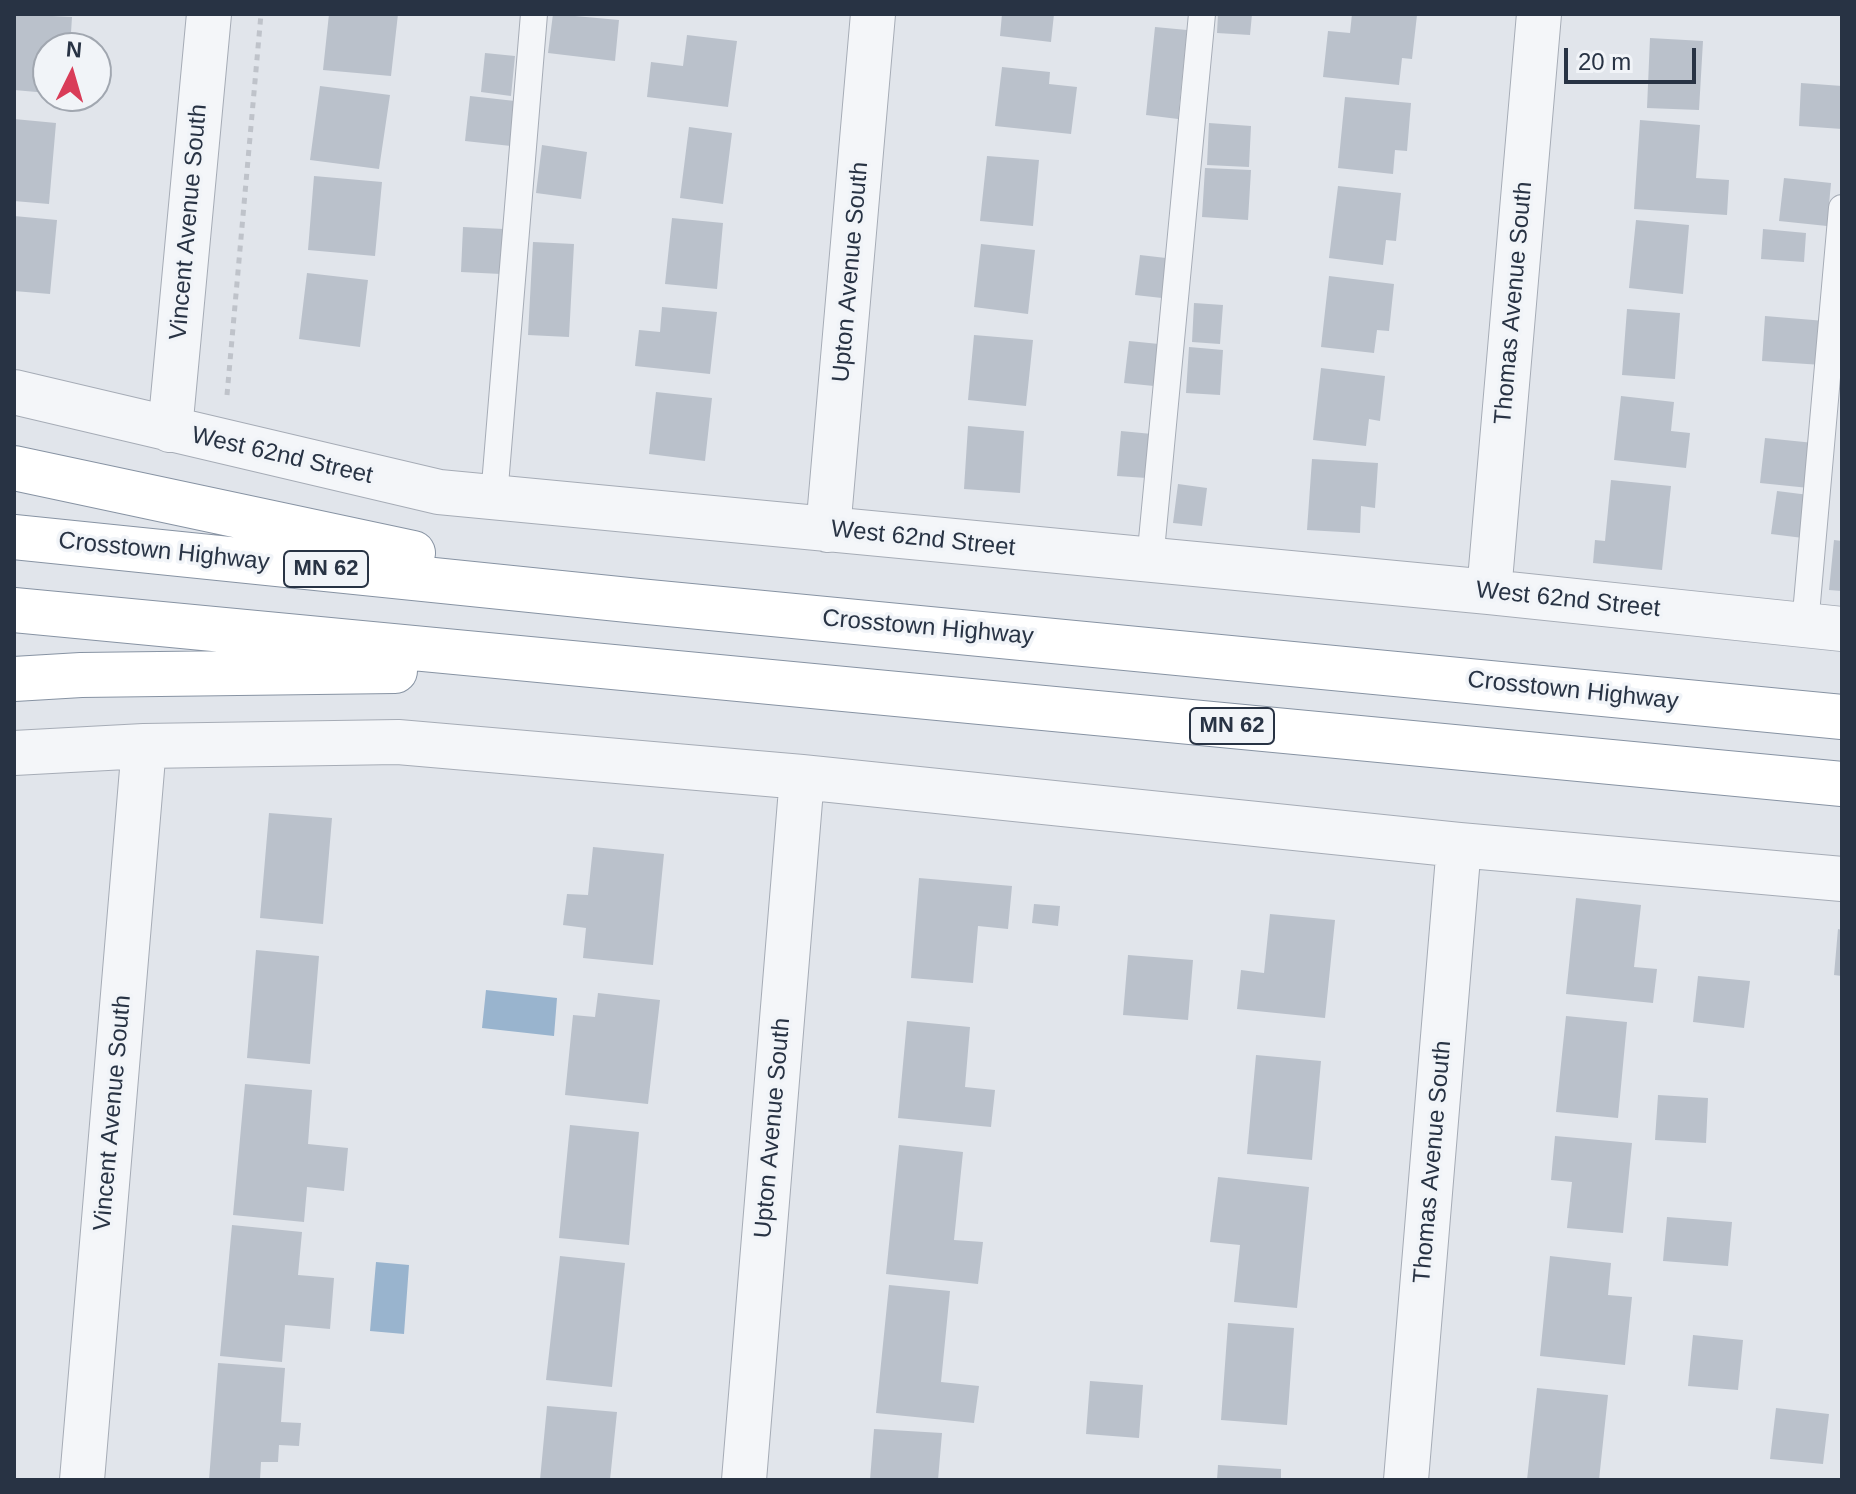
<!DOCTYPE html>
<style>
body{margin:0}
#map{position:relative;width:1856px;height:1494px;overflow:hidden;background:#e1e5eb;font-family:Helvetica,sans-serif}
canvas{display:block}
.frame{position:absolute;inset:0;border:16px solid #283344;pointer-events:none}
.north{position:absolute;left:32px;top:32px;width:80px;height:80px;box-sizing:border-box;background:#f1f4f8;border:2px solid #a1a7b0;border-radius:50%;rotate:5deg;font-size:22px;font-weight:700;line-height:32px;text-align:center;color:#283344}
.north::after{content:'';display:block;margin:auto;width:28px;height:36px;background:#d93c58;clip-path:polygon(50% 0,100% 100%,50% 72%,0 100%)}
.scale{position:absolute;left:1564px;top:48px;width:132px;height:36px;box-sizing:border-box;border:4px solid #283344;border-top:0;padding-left:10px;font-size:24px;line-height:28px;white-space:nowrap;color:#283344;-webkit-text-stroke:6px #f1f4f8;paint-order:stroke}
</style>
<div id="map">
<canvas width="1856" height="1494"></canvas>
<div class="frame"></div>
<div class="north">N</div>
<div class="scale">20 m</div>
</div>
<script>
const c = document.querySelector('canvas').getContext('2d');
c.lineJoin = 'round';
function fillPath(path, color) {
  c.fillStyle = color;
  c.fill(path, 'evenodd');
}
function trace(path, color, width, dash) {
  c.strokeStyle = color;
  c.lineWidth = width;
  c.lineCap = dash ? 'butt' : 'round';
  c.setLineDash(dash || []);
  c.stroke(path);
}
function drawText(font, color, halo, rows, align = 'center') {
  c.font = font + ' Helvetica,sans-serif';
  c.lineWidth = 7;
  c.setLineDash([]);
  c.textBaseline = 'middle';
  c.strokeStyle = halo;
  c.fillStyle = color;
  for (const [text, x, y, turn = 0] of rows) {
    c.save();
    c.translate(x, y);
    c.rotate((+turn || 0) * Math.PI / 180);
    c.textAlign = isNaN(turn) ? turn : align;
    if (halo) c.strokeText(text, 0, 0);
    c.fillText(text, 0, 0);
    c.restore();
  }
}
const water = new Path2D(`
 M486 990 557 998 554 1036 482 1028Z
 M376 1262 409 1265 404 1334 370 1331Z`);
const building = new Path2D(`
 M14 14 72 17 70 48H48V93L14 90Z
 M329 14H398L391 76 323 70Z
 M553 14 619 20 615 61 548 53Z
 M1002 14H1054L1051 42 1000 36Z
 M1218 14H1252L1250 35 1217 33Z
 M1352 14 1417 15 1412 59 1402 58 1399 85 1323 77 1328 31 1350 33Z
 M1155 27 1187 30 1178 119 1146 115Z
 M687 35 737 41 728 107 647 97 651 62 683 66Z
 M1650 38 1703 41 1699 110 1647 108Z
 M485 53 515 56 511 96 481 92Z
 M1002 67 1050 72 1049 84 1077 87 1071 134 995 126Z
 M1801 83 1842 86V129L1799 126Z
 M320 86 390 95 379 169 310 160Z
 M470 96 515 101 511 146 465 141Z
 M1345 97 1411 103 1407 151 1395 150 1393 174 1338 168Z
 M14 119 56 123 49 204 14 201Z
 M1640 120 1700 125 1696 178 1729 180 1727 215 1634 209Z
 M1209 123 1251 126 1249 167 1207 165Z
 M689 127 732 133 723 204 680 198Z
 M542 145 587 152 581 199 536 193Z
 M987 156 1039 160 1033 226 980 221Z
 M1205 168 1251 170 1248 220 1202 217Z
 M314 176 382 182 375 256 308 250Z
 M1784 178 1831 183 1827 226 1779 221Z
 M1338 186 1401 193 1396 241 1386 240 1383 265 1329 258Z
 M14 216 57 220 50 294 14 291Z
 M672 218 723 223 717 289 665 284Z
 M1636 220 1689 225 1683 294 1629 288Z
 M463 227 504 229 501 274 461 272Z
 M1763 229 1806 233 1804 262 1761 259Z
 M533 242 574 244 569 337 528 335Z
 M981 244 1035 250 1028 314 974 307Z
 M1140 255 1166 258 1162 298 1135 295Z
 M307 273 368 280 360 347 299 339Z
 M1329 276 1394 284 1389 331 1377 330 1374 353 1321 347Z
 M1194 303 1223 305 1220 344 1192 342Z
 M662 307 717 312 710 374 635 366 639 330 660 332Z
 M1627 309 1680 313 1675 379 1622 375Z
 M1765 316 1825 321 1822 365 1762 361Z
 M974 335 1033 340 1026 406 968 400Z
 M1129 341 1159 344 1154 386 1124 383Z
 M1189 347 1223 350 1220 395 1186 393Z
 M1321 368 1385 376 1380 421 1369 419 1366 446 1313 440Z
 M656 392 712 398 705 461 649 454Z
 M1621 396 1674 402 1671 431 1690 433 1686 468 1614 460Z
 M968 426 1024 431 1020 493 964 489Z
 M1121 431 1152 434 1147 478 1117 476Z
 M1765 438 1814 443 1809 488 1760 483Z
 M1312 459 1378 463 1375 508 1361 506 1360 533 1307 530Z
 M1611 480 1671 486 1662 570 1593 563 1595 540 1605 541Z
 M1178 484 1207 488 1202 526 1173 523Z
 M1777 491 1809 495 1803 538 1771 534Z
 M1834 540 1842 541V591L1829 590Z
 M269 813 332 818 323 924 260 918Z
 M593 847 664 854 653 965 583 958 586 928 563 925 567 894 588 895Z
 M919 878 1012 886 1008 929 978 926 973 983 911 978Z
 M1576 898 1641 905 1634 967 1657 969 1653 1003 1566 994Z
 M1034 904 1060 906 1058 926 1032 923Z
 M1270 914 1335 920 1325 1018 1237 1009 1241 970 1264 973Z
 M1838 929 1842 930V976L1834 975Z
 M256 950 319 956 310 1064 247 1058Z
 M1128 955 1193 960 1188 1020 1123 1015Z
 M1698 976 1750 981 1744 1028 1693 1022Z
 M598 993 660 1000 648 1104 565 1095 573 1015 595 1017Z
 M1566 1016 1627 1022 1618 1118 1556 1112Z
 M907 1021 970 1027 965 1087 995 1090 991 1127 898 1118Z
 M1256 1055 1321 1061 1312 1160 1247 1154Z
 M245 1084 312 1090 308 1144 348 1148 344 1191 307 1187 304 1222 233 1215Z
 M1658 1095 1708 1098 1706 1143 1655 1140Z
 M570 1125 639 1132 629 1245 559 1238Z
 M1555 1136 1632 1143 1623 1233 1567 1228 1572 1182 1551 1180Z
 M899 1145 963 1152 954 1240 983 1242 978 1284 886 1274Z
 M1218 1177 1309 1187 1297 1308 1234 1302 1240 1245 1210 1242Z
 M1667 1217 1732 1222 1728 1266 1663 1261Z
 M232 1225 302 1232 298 1275 334 1278 330 1329 285 1325 282 1362 220 1356Z
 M560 1256 625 1263 612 1387 546 1380Z
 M1550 1256 1611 1263 1608 1295 1632 1297 1625 1365 1540 1356Z
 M889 1285 950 1291 941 1382 979 1386 974 1423 876 1413Z
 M1228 1323 1294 1328 1287 1425 1221 1420Z
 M1693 1335 1743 1340 1738 1390 1688 1386Z
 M218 1363 285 1368 281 1422 301 1423 299 1446 279 1445 278 1462H261L260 1480H209Z
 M1090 1381 1143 1385 1139 1438 1086 1434Z
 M1537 1388 1608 1395 1599 1480H1527Z
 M547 1406 617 1412 610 1480H540Z
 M1776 1408 1829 1414 1823 1464 1770 1459Z
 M874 1429 942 1433 938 1480H870Z
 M1218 1465 1281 1469V1480H1217Z`);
const path = new Path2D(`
 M227 395 261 14`);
const service = new Path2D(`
 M494 497 534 14
 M1150 561 1202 14
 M1805 625 1842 208`);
const minor = new Path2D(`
 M14 392 439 492 1489 592 1842 629
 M170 430 209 14
 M828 530 873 14
 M1489 592 1539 14
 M14 753 144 746 398 742 802 777 1459 845 1842 879
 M82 1480 144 746
 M744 1480 802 777
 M1406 1480 1459 845`);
const motorway = new Path2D(`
 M14 468 413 553
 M14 537 638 601 1842 717
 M14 610 1842 784
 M14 679 81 675 395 671`);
const shields = [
 [326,569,84],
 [1232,726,84]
];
const shieldNames = [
 ["MN 62",326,569],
 ["MN 62",1232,726]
];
const streetNames = [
 ["Vincent Avenue South",189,222,-85],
 ["Upton Avenue South",851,272,-85],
 ["Thomas Avenue South",1514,303,-85],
 ["West 62nd Street",282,456,13],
 ["West 62nd Street",923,539,6],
 ["Crosstown Highway",164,552,6],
 ["West 62nd Street",1568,600,6],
 ["Crosstown Highway",928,628,5],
 ["Crosstown Highway",1573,691,6],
 ["Vincent Avenue South",113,1113,-85],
 ["Upton Avenue South",773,1128,-85],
 ["Thomas Avenue South",1433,1162,-85]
];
fillPath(water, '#99b4ce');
fillPath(building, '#bac1cb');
trace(service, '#a6acb6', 28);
trace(minor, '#a6acb6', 46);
trace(motorway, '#8793a3', 46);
trace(path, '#bfc3ca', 5, [6, 6]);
trace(service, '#f4f6f9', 26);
trace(minor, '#f4f6f9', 44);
trace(motorway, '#fff', 44);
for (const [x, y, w] of shields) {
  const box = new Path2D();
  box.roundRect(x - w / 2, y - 18, w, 36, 6);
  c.fillStyle = '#f1f4f8';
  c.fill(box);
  trace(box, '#283344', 2);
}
drawText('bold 22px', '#283344', null, shieldNames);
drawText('24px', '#283344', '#f1f4f8', streetNames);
</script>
